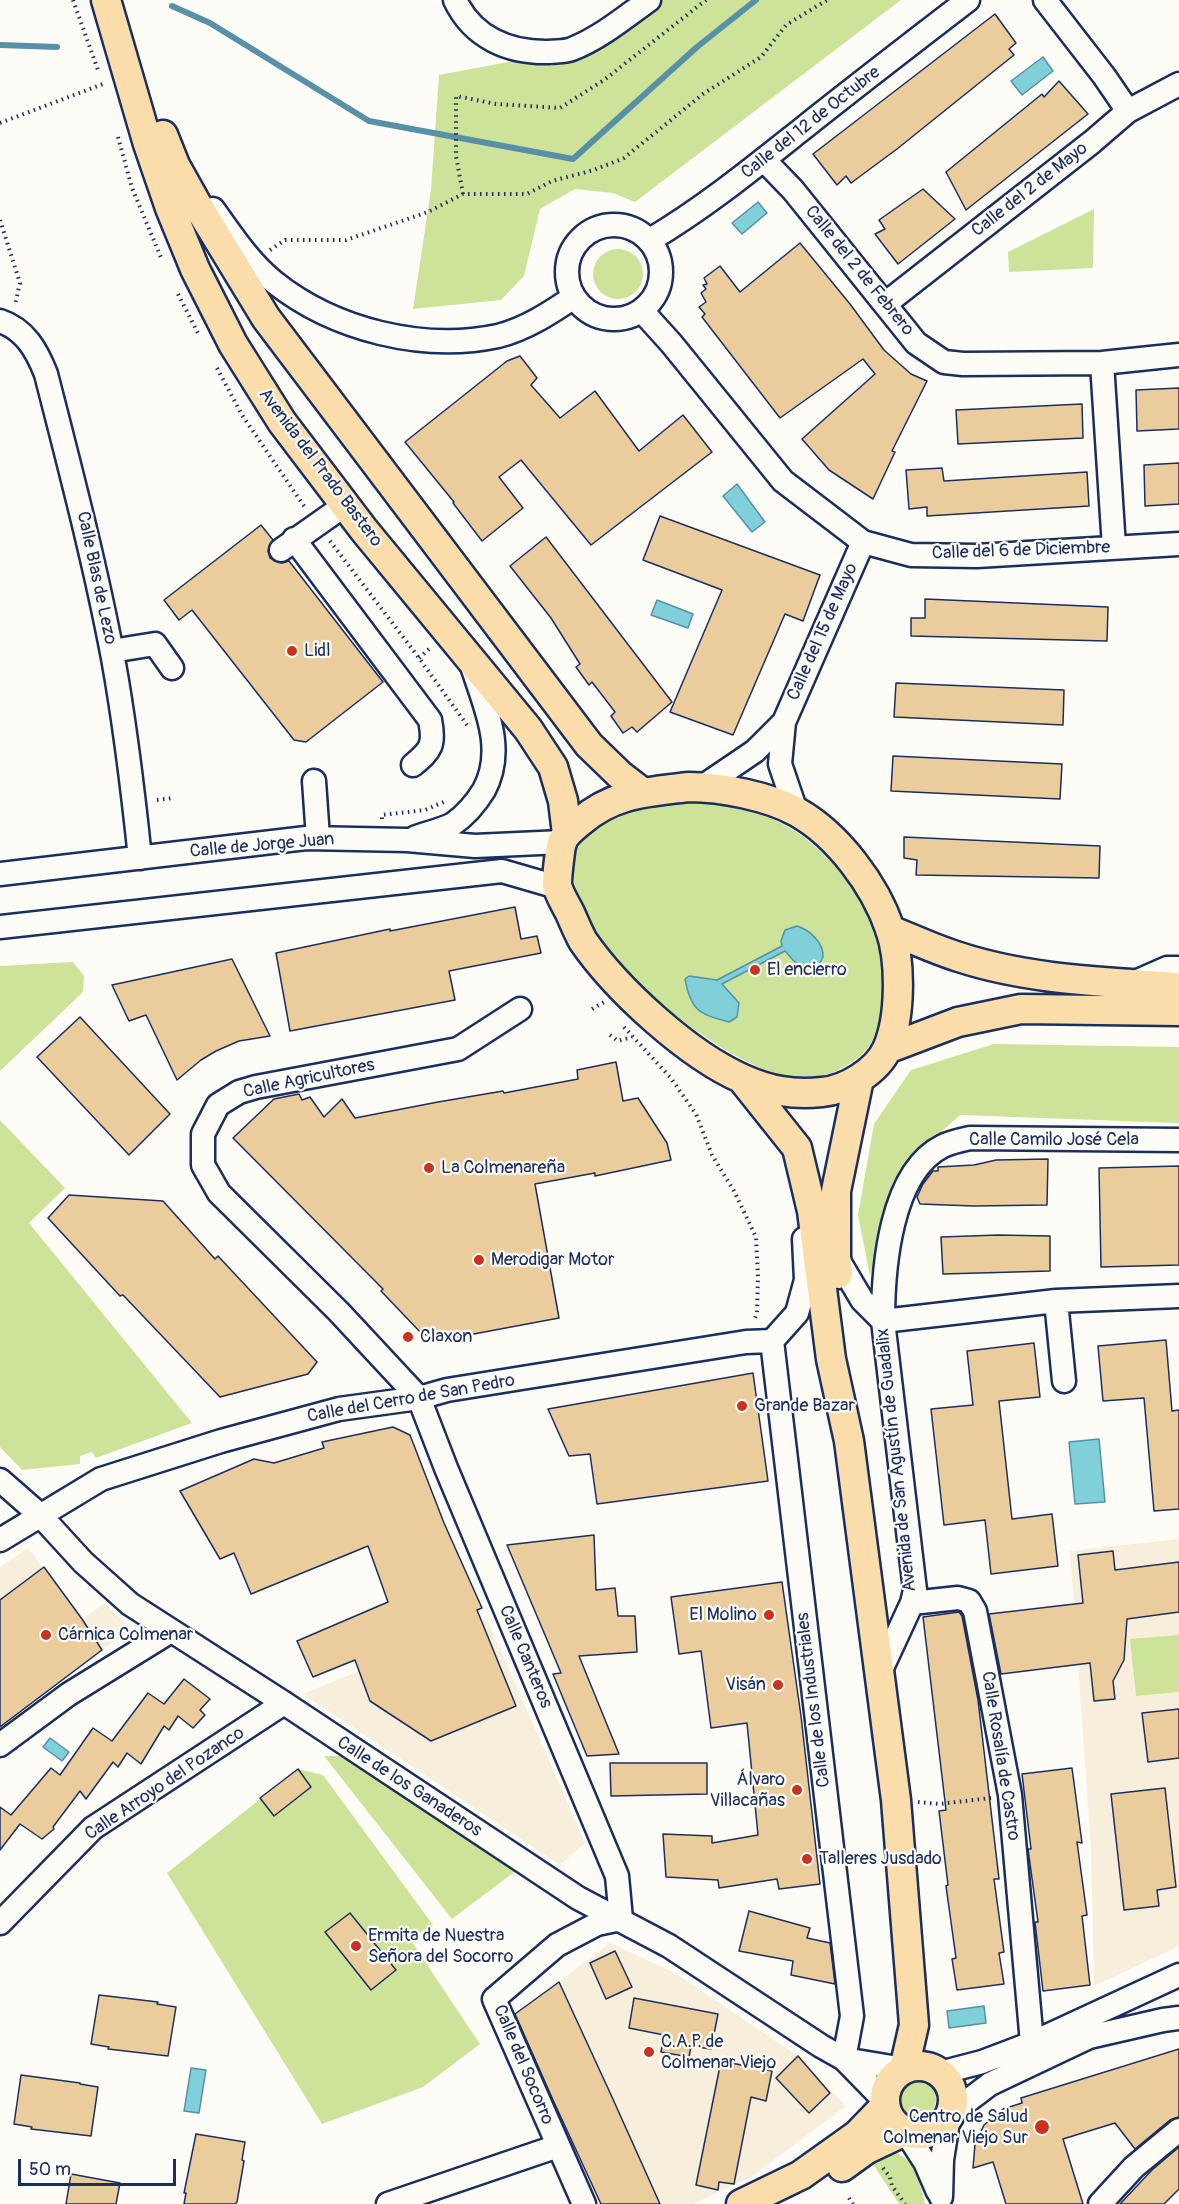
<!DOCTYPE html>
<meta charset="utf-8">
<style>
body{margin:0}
#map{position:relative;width:1179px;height:2204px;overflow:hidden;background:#fdfcf7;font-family:Pangolin,sans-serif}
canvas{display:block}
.scale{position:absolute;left:18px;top:2159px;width:158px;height:27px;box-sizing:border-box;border:3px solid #1b2f5e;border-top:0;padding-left:8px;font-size:18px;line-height:21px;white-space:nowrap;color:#1b2f5e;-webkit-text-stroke:4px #fdfcf7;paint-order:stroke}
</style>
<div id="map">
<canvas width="1179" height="2204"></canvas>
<div class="scale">50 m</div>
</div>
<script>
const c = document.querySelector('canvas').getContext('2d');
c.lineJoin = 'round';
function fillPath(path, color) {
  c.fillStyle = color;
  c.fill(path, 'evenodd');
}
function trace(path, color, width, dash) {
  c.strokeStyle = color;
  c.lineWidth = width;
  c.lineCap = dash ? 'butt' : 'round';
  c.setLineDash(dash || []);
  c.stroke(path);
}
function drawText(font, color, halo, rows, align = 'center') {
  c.font = font + ' Pangolin,sans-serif';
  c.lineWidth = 4.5;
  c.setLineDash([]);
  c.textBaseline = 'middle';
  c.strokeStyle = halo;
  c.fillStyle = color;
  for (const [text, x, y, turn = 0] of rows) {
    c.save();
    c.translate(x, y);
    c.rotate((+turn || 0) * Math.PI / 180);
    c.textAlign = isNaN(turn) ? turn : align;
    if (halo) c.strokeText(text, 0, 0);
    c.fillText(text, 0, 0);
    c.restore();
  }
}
const built = new Path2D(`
 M1179 1539V1946L1094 1986 1091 1848 1070 1551Z
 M28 1548 82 1619 105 1603 130 1629 0 1727V1567Z
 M487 1619 585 1843 560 1865 303 1694Z
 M610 1943 673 1972 798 2056 846 2106 751 2177 693 2204H601L515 2015Z`);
const green = new Path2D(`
 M648 0H901L635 202 613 193 575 189 540 209 524 276 501 300 413 309 431 190 439 75 584 48Z
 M1094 209 1093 268 1009 272 1008 252Z
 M593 274a25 25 0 1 1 50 0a25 25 0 1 1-50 0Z
 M696 802C739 807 777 814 811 843 833 861 852 885 866 910 885 944 891 1008 871 1043 864 1055 852 1063 840 1069 828 1075 814 1080 800 1079 719 1074 488 886 607 818 633 803 667 804 696 802Z
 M73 962 84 976 83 992 0 1071V966Z
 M994 1044 1179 1047V1123L960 1115 899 1170 870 1276 858 1215 874 1124 911 1070Z
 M0 1120 65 1188 29 1223 192 1423 96 1458 92 1452 80 1456V1464L22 1470 0 1447Z
 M1179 1635V1692L1136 1696 1130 1639Z
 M324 1756H341L517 1870 452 1919Z
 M298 1769 323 1775 433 1925 410 1939 480 2044 423 2087 322 2124 167 1873Z
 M900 2099a18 18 0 1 1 36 0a18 18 0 1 1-36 0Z
 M886 2145 915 2165 925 2204H899L869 2158Z`);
const water = new Path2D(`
 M1043 57 1053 71 1022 95 1011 81Z
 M758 202 767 213 742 234 732 223Z
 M737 484 765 522 752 532 723 496Z
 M657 600 693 614 688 628 651 615Z
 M797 926C810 930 824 943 823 957L818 967C801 973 795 962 785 951L722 984 739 1003 737 1017 729 1022C699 1014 691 1011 685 979L689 976 717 980 782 946 781 941 785 930Z
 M1099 1439 1105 1502 1075 1504 1069 1442Z
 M50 1738 69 1752 62 1761 43 1747Z
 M984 2006 986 2023 949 2028 947 2011Z
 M191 2068 206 2070 199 2113 184 2111Z`);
const stream = new Path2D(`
 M172 6 210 23 369 121 573 159 697 47 756 0
 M0 45 57 47`);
const building = new Path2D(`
 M995 14 1016 43 1009 49 1014 55 897 149 851 183 846 176 837 185 813 154Z
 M1059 81 1088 114 966 210 946 172 1042 94 1044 97Z
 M923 189 955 219 898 264 875 234 885 229 879 220Z
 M800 243 850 304 884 350 911 374 927 381 892 451 895 452 873 499 829 470 802 439 875 374 863 359 780 418 702 317 705 314 699 307 706 302 701 293 706 289 703 285 707 284 704 278 720 266 740 292Z
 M520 356 537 378 531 385 560 418 595 391 639 451 683 415 712 452 591 545 521 460 499 477 523 508 482 541 453 503 454 502 405 442 507 361Z
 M1179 388V429L1137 431 1136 390Z
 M1082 404 1083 438 958 444 956 410Z
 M1179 463V504L1145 506 1144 465Z
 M942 468 944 481 1087 472 1089 506 927 516V507L909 509 906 470Z
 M660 516 820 575 803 621 785 614 733 735 670 712 722 590 643 560Z
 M261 525 273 540 268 551 270 558 282 563 289 561 383 682 306 742 294 740 192 610 179 620 164 600Z
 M546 537 672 702 637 732 632 727 623 733 611 716 615 712 592 682 589 685 576 667 580 664 551 618 510 566Z
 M925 599 1108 607 1107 641 911 636V618H925Z
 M896 683 1064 690 1063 725 894 717Z
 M893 756 1062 764 1060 799 891 791Z
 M904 837 1100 846 1099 878 916 875 917 860 904 858Z
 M515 907 521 939 537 936 541 953 449 971 455 1000 290 1031 276 953 390 929V931Z
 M232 959 270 1036 239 1041 216 1051 201 1060 177 1080 146 1015 129 1021 112 985Z
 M80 1017 170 1114 129 1155 37 1057Z
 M616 1062 623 1101 638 1098 667 1143 671 1160 595 1176V1173L535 1184 559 1318 447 1339 422 1334 381 1291 383 1289 233 1138 274 1099 299 1094 302 1100 310 1097 324 1117 342 1099 355 1118 438 1102 503 1091 504 1093 578 1079 577 1070Z
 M1048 1159 1047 1205 973 1206 920 1204 917 1197 923 1184 933 1171H938V1167L974 1165 996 1160Z
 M1179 1166V1265L1101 1267 1099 1168Z
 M69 1195 163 1201 215 1259 218 1256 317 1362 308 1374 220 1397 123 1295 120 1296 48 1218Z
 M998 1235 1050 1236V1271L943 1274 941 1237Z
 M1166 1340 1172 1411 1179 1410V1509L1154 1511 1144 1398 1103 1401 1098 1346Z
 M1034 1343 1040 1397 999 1401 1012 1519 1052 1514 1058 1566 991 1574 985 1520 944 1525 931 1409 973 1405 967 1351Z
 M753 1373 768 1481 597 1504 590 1454 569 1456 548 1409Z
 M393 1427 410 1435 444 1523 482 1608 477 1610 516 1706 431 1741 370 1701 355 1660 313 1677 297 1641 388 1602 368 1546 251 1594 234 1553 220 1559 180 1491 254 1459 274 1463 324 1448 322 1442Z
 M594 1535 596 1590 615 1588 618 1616H635L637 1652 579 1656 619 1754 587 1756 553 1674 561 1673 507 1545Z
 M1113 1551 1115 1570 1179 1562V1612L1127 1619 1124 1660 1113 1681 1115 1699 1094 1701 1090 1663 1001 1674 989 1614 1083 1603 1078 1555Z
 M44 1567 82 1619 102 1650 0 1727V1600Z
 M782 1582 801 1716 820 1884 779 1889 777 1879 719 1888 718 1880 666 1877 663 1834 712 1836V1843L758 1835 747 1723 711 1728 701 1651 679 1654 671 1597Z
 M959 1612 962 1616 978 1700 999 1879H994L1004 1952 999 1953 1004 1984 957 1990 952 1959 956 1958 946 1886 948 1885 939 1811 946 1810 923 1617Z
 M184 1679 210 1699 200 1710 205 1715 193 1728 178 1716 169 1730 164 1726 141 1764 127 1753 118 1767 113 1762 86 1799 80 1791 53 1827 54 1829 42 1839 20 1824 0 1850V1807L11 1815 51 1768 60 1775 93 1728 112 1741 148 1693 164 1704Z
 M1179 1709V1758L1148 1762 1142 1713Z
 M610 1763H707V1794L611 1796Z
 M1072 1768 1082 1843 1077 1842 1087 1915 1082 1916 1090 1985 1043 1991 1035 1922H1038L1028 1849H1031L1022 1774Z
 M298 1769 311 1787 274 1816 260 1798Z
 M1165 1788 1176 1887 1157 1890 1159 1906 1124 1910 1111 1794Z
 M749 1911 810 1928 807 1938 830 1943 835 1984 791 1975 793 1961 739 1951Z
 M350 1913 396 1970 371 1990 325 1932Z
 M615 1951 632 1987 606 1999 590 1963Z
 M559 1982 612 2097 660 2204H601L553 2100 515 2014Z
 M99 1995 158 2002 157 2004 176 2007 168 2056 108 2049 109 2047 91 2044Z
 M634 1998 718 2014 711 2049 691 2046 689 2057 661 2052 664 2035 629 2028Z
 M1179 2049V2117L1170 2120 1135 2149 1115 2123 1063 2139 1083 2204H1006L993 2162 973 2168 975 2144 984 2125 1003 2109 1022 2103 1021 2098Z
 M798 2056 830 2093 809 2113 776 2078Z
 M721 2061 772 2071 766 2101 751 2097 734 2184 719 2182 718 2190 696 2185Z
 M21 2075 80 2083V2084L98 2087 91 2136 31 2129 32 2127 14 2124Z
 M196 2134 245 2142 242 2160 244 2161 237 2202 235 2204H184L186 2193H184Z
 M1179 2147V2189L1164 2204H1120L1152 2170Z
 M71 2174 120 2183 116 2204H66Z`);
const path = new Path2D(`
 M73 0 99 73
 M0 123 103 84
 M118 137 132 188 162 260
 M463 194 456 156V96L496 104 560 108 604 80 706 0
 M0 220 20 283 15 305
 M270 250 285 240H346L428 212 463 194H527L552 181 594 170 624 158 703 94 761 57 786 25 827 0
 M178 294 199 335
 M217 368 242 415 306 509
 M330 541 419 658 467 725
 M419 658 430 648
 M157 800 172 798
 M382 819V815L425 810 446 801
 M592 1009 604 1002
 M624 1027 670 1077 696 1114 712 1155 734 1191 756 1237 758 1277 757 1313 754 1321
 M610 1035 618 1041 632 1037
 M918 1802 939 1804 991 1798
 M883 2168 890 2177 892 2186 905 2204
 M849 2198 853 2204`);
const minor = new Path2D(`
 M455 0C473 38 509 53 549 52 556 51 565 52 572 49 600 38 624 18 649 0
 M1045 0 1104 76 1128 111
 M765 161 793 190 916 343 944 362 963 364 1102 363 1179 355
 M213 209C232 235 249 262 274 282 334 330 423 352 498 336 526 329 550 313 574 297
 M567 272a47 47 0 1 1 94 0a47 47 0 1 1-94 0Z
 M650 240C704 208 752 169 801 130 856 86 912 43 968 0
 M885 304 1092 142 1128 111 1179 84
 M642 311 671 343 783 481 863 542 911 555 977 556 1179 544
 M0 321C25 329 37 351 46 374 70 468 95 563 113 658 125 724 133 791 140 858
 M1102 363 1114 547
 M294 539 430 720C435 745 431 750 413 765
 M281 550 345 505
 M112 651 155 644 172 668
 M314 781 318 838
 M702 787 755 751 784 722
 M796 811 780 764 784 722 863 542
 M414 838C427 833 442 830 453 824 466 815 476 803 484 790 506 749 485 707 472 666
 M0 874 306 838 407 840 475 846 562 842
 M0 927 502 871 557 887
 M1133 983 1167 968H1179
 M520 1009 458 1049 256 1087 239 1092 218 1105 203 1134V1165L219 1193 339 1312 419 1398 446 1468 617 1876 621 1919 597 1924 557 1945 494 1999 584 2204
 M1179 1140 970 1138C961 1140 951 1142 943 1146 890 1172 883 1269 883 1321L1056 1301 1179 1296
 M836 1256 862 1300 883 1321 915 1590 912 1603 880 1672
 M1056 1301 1064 1381
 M772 1341 852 2016 844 2059
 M772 1341 797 1313 806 1280 804 1239
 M0 1480 40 1515 83 1562 130 1604 284 1703 578 1898 669 1946 821 2046 844 2059 885 2101
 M0 1540 101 1479 221 1441 339 1409 419 1398 447 1390 746 1342 772 1341
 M912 1603 958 1598 969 1601 975 1611 1010 1795 1032 2043
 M0 1745 69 1694 171 1631
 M0 1923 93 1828 284 1703
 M844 2059 904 2069
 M940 2073 982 2062 1032 2043 1179 1975
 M905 2131 925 2162 938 2192
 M941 2197 942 2160 949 2115 990 2084 1089 2037 1163 2020 1179 2018
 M388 2204 558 2146
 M1100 2204 1134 2167 1179 2130`);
const major = new Path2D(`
 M106 0 148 144 170 208 195 269 233 344 282 422 364 530 528 729 553 767 563 801 567 834
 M163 135 175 165 199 208 266 318 589 745 620 775 642 792
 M689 787C721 787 768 796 797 812 838 835 875 885 890 929 901 960 901 1018 887 1049 877 1071 846 1090 822 1092 793 1095 770 1091 743 1079 688 1055 617 990 583 941 578 932 574 922 570 913 566 905 559 894 557 885 557 878 558 868 559 860 560 854 560 846 563 840 566 833 574 827 580 822 613 793 647 792 689 787Z
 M890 930C913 939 936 950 959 957 1029 980 1106 982 1179 987
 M887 1049 958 1022 1021 1009 1179 1011
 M742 1079 797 1148 812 1211 831 1359 849 1441 896 1800 914 2025 904 2069
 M838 1274 836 1256V1191L859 1079
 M885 2100a34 34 0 1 1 68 0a34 34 0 1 1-68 0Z
 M842 2167 867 2149 905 2131
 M741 2204 801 2175 857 2135 885 2106`);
const markers = [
 [292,651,6,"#c8321e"],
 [755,970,6,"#c8321e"],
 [429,1168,6,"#c8321e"],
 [479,1260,6,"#c8321e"],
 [408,1337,6,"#c8321e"],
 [742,1406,6,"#c8321e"],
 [769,1615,6,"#c8321e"],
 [46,1635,6,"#c8321e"],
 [778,1685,6,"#c8321e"],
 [797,1790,6,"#c8321e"],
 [807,1859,6,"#c8321e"],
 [356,1946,6,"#c8321e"],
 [649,2052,6,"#c8321e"],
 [1042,2127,8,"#c8321e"]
];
const streetNames = [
 ["Calle del 12 de Octubre",811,123,-38],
 ["Calle del 2 de Mayo",1030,190,-38],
 ["Calle del 2 de Febrero",859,271,51],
 ["Avenida del Prado Bastero",320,468,53],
 ["Calle del 6 de Diciembre",1021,551,-2],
 ["Calle Blas de Lezo",96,578,78],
 ["Calle del 15 de Mayo",823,632,-66],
 ["Calle de Jorge Juan",262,846,-5],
 ["Calle Agricultores",309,1079,-12],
 ["Calle Camilo José Cela",1054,1140],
 ["Calle del Cerro de San Pedro",411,1399,-10],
 ["Avenida de San Agustín de Guadalix",897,1460,-96],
 ["Calle Canteros",525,1657,67],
 ["Calle de los Industriales",814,1700,-97],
 ["Calle Rosalía de Castro",1000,1756,81],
 ["Calle Arroyo del Pozanco",165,1784,-34],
 ["Calle de los Ganaderos",409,1787,33],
 ["Calle del Socorro",523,2065,67]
];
const poiNames = [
 ["Lidl",304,651],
 ["El encierro",767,970],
 ["La Colmenareña",441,1168],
 ["Merodigar Motor",491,1260],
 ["Claxon",420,1337],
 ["Grande Bazar",754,1406],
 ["El Molino",757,1615,"right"],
 ["Cárnica Colmenar",58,1635],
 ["Visán",766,1685,"right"],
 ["Álvaro",785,1780,"right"],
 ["Villacañas",785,1801,"right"],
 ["Talleres Jusdado",819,1859],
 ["Ermita de Nuestra",368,1936],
 ["Señora del Socorro",368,1957],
 ["C.A.P. de",661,2042],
 ["Colmenar Viejo",661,2063],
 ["Centro de Salud",1028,2117,"right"],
 ["Colmenar Viejo Sur",1028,2138,"right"]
];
fillPath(built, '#f8eedc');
fillPath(green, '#cde399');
fillPath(water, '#7fd0d8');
trace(water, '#5790a7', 1.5);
trace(stream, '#5790a7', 6);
fillPath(building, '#ebcc9d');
trace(building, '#1b2f5e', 1.5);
trace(minor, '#1b2f5e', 27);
trace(major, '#1b2f5e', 33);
trace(path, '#1b2f5e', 4, [1.5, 4.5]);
trace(minor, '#fdfcf7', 22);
trace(major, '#fbddab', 28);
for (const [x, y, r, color] of markers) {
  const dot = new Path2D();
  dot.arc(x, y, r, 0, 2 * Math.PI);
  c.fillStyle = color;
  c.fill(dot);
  trace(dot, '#fdfcf7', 2);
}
drawText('18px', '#1b2f5e', '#fdfcf7', streetNames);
drawText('18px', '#1b2f5e', '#fdfcf7', poiNames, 'left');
</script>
